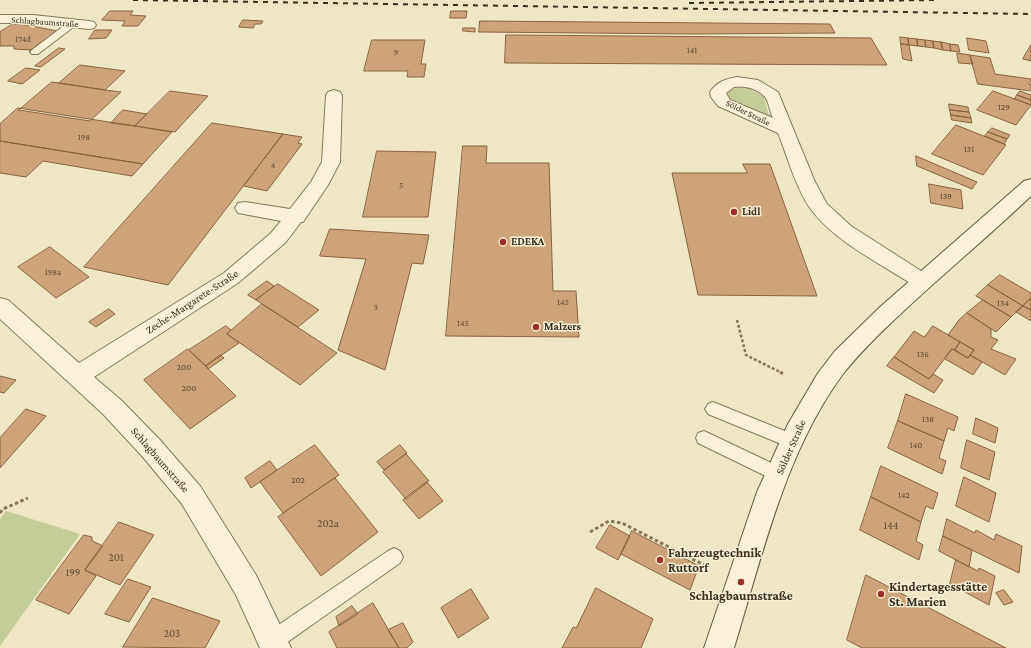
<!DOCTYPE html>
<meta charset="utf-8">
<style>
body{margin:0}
canvas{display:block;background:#efe6c4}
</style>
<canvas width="1031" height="648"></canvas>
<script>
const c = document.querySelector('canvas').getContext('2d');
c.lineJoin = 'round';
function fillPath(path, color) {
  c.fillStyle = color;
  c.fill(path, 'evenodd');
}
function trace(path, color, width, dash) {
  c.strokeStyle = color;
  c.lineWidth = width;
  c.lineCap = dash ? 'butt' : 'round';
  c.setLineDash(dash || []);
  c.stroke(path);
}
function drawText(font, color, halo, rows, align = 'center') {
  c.font = font + ' "Crimson Pro",serif';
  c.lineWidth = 3;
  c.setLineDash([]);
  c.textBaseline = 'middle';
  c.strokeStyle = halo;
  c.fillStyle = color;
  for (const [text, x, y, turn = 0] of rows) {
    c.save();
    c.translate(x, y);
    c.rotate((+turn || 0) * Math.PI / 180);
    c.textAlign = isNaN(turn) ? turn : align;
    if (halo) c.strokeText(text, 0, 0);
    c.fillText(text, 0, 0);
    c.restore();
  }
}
const green = new Path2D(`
 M740 87 749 88 764 97 769 116 733 102 728 97V92L732 89Z
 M6 511 80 534 0 646V519Z`);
const building = new Path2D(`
 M110 11H133L130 15 146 16 138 26H122L125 21 102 20Z
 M451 11H467L466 18H450Z
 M243 20 263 21 261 24H255L253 28 239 27Z
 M480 21 830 24 835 33 693 34 479 32Z
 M13 24 27 25 57 31 29 51 31 50 14 49V46H0V32Z
 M463 28H475V32L463 31Z
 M95 30H112L106 38 89 39Z
 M506 35 871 38 887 65 505 63Z
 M900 37 908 38 909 45 901 44Z
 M908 38 917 39 918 46 909 45Z
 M967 38 986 41 989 53 969 50Z
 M917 39 925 40 926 47 918 46Z
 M372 40H425L421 64H426L424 77H407L408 71H364Z
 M925 40 933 41 934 48 926 47Z
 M933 41 941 42 943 50 934 48Z
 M941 42 950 44 951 51 943 50Z
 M901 44 909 45 912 61 903 59Z
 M950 44 958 45 960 52 951 51Z
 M1031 45V61L1023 59Z
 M59 48 65 49 41 67 35 66Z
 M957 53 970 55 973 64 959 63Z
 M970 55 990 58 995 74 1031 79 1029 84 1031 85V91L978 84Z
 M80 65 125 71 105 90 59 83Z
 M26 68 40 70 22 84 8 81Z
 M52 82 105 90 121 92 90 121 19 110Z
 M170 91 208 96 175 132 135 126Z
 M993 91 1031 105 1016 125 977 110Z
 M1020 91 1031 95V100L1017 95Z
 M1017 95 1031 100V105L1015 99Z
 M949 104 968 107 969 112 950 110Z
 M18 108 135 126 172 132 143 164 0 141V124Z
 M123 110 147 114 135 126 111 123Z
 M950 110 969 112 971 118 951 115Z
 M951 115 971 118 972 123 952 120Z
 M212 123 283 134 168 285 84 267Z
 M956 125 1006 145 983 175 932 154Z
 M992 128 1010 135 1007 139 988 132Z
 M988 132 1007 139 1004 144 985 136Z
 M283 134 302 137 298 143 302 144 267 191 244 186Z
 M0 141 143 164 132 176 43 161 26 177 0 173Z
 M463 146H487L486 163H549L553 291H576L579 337 446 336Z
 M377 151 436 152 428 217H363Z
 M916 156 977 182 972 189 917 166Z
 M743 164H770L817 296 698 295 672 173H747Z
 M929 184 961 190 963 209 931 203Z
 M330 229 429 235 423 264 412 263 385 370 338 350 366 259 320 256Z
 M50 247 89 277 56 298 18 267Z
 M1000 275 1031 293V298L1023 306 988 285Z
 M267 281 274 286 256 300 248 295Z
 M278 284 319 310 298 327 256 300Z
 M988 285 1023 306 1011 317 976 296Z
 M1031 298V310L1023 306Z
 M983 300 1011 317 996 332 967 313Z
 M262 304 337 353 300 385 227 334Z
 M1023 306 1031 310V321L1016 312Z
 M109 309 115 314 96 327 89 322Z
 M967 313 991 329V337L998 340 991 349 1016 359 1005 375 970 355 974 350 948 335 959 320Z
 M226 326 231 330 227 334 239 343 206 366 189 350Z
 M933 326 960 342 955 350 952 349 929 379 894 357 914 331 924 337Z
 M960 342 974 350 968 358 955 350Z
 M188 349 236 396 190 429 144 380Z
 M952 349 968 358 970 355 982 362 973 375 945 359Z
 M221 355 224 358 208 369 206 366Z
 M894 357 929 379 933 374 943 380 934 393 887 366Z
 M0 376 16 380 4 393 0 392Z
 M906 394 958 417 954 431 948 428 944 441 898 421Z
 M26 409 46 416 0 468V438Z
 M976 418 998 428 995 443 973 434Z
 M898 421 944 441 939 458 946 461 942 474 888 448Z
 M967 440 995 452 989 480 961 468Z
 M315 445 339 475 283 513 260 482Z
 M400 445 407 453 384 470 377 462Z
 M406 454 429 481 406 499 383 472Z
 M270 461 277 470 251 488 245 478Z
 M881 466 938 493 933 509 926 506 921 522 871 497Z
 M964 477 996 493 989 522 956 506Z
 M335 478 378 532 321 576 278 517Z
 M427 482 443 501 419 519 403 500Z
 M871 497 921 522 916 541 923 545 919 560 860 530Z
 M947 519 975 533 976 530 994 540 996 534 1022 546 1019 573 943 536Z
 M119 522 154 535 120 585 85 570Z
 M610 525 630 536 618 560 596 548Z
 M632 531 699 566 690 590 621 554Z
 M84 535 92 537V541L103 546 85 570 96 576 69 614 36 600Z
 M943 536 972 550 969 567 939 551Z
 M956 560 978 571 979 568 995 576 989 605 950 584Z
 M866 575 1006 648H862L847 640Z
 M128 579 151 587 129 622 105 614Z
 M596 588 653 619 641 648H562L573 627 576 628Z
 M471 589 489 618 458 638 441 608Z
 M1004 590 1013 602 1004 605 996 593Z
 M153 598 220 621 205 648 123 647Z
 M373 603 399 648H337L329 632Z
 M352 606 358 614 339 626 336 617Z
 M403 623 413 642 407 648H399L388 630Z`);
const pathFar1 = new Path2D(`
 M737 320 746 355 782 373`);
const path = new Path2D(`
 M780 372 785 375
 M0 513 3 509 28 498
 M590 532 609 521 622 523 706 566`);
const service = new Path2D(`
 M73 20 78 23 76 25 38 54H32L30 52 32 50 70 21Z
 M713 402 797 436 799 441 797 446 791 448 708 414 705 409 708 404Z
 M704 431 784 469 786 474 784 479 778 482 772 479 698 443 696 438 698 433Z
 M394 548 400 551 403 557 400 563 279 648H265L262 641 265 634 388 551Z`);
const minor = new Path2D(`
 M0 15H33L89 21 94 22 96 25 94 28 89 29 33 23H0Z
 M737 77 758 80 778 92 815 182 827 204 851 226 929 276 932 281 929 286 922 289 915 286C884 266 835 241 813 212 797 192 788 158 778 133L718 106 711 97 710 92C717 82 725 79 737 77ZM734 87C744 85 758 89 765 97 769 102 770 112 773 118L730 100 726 93Z
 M334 90 340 92 342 95 340 162 328 185 303 222H301L285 243 238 283 94 377 121 400 160 440 200 486 256 575 291 648H260L236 595 182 504 142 456 103 414 0 319V298L8 300 79 363 224 273 271 233 281 221 238 213 235 208 238 203 245 202 290 209 311 182 322 162 326 95 328 92Z`);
const secondary = new Path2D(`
 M1031 179V196C991 234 949 269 908 307 885 328 862 350 843 374 785 452 762 557 734 648H704L757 492 788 424 818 373 835 351 880 307 1024 181Z`);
const rail = new Path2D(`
 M133 0 1031 14
 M689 3 937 0`);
const markers = [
 [734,212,4,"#9a3129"],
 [503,242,4,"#9a3129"],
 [536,327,4,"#9a3129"],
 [660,560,4,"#9a3129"],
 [741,582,4,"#9a3129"],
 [881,594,4,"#9a3129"]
];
const farStreetnames = [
 ["Schlagbaumstraße",45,22,4],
 ["Sölder Straße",748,113,26]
];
const numberNames = [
 ["174d",23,39],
 ["141",692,50],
 ["9",396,52],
 ["129",1004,107],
 ["198",84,137],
 ["131",969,149],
 ["4",273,165],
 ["5",401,185],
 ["139",946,196],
 ["198a",53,272],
 ["145",563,302],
 ["134",1003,303],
 ["3",376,307],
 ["145",463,323],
 ["136",923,354],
 ["200",184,367],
 ["200",189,388],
 ["138",928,419],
 ["140",916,445],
 ["202",298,480],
 ["142",904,495]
];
const poiNames = [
 ["Lidl",742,212],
 ["EDEKA",511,242],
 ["Malzers",544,327]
];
const streetNames = [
 ["Zeche-Margarete-Straße",192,302,-33],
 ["Sölder Straße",791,447,-66],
 ["Schlagbaumstraße",160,460,49]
];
const nearNumbernames = [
 ["202a",328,524],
 ["144",891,526],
 ["201",116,558],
 ["199",73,573],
 ["203",172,634]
];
const nearPoinames = [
 ["Fahrzeugtechnik",668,553],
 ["Ruttorf",668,568],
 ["Kindertagesstätte",889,587],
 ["St. Marien",889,602],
 ["Schlagbaumstraße",741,596,"center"]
];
fillPath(green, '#c3cd98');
fillPath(building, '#cea379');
trace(building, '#8a633f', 1);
trace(service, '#8a775a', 2);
trace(minor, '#8a775a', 2);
trace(secondary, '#6c583d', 2);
trace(pathFar1, '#8a775a', 2.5, [3, 2]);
trace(path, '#8a775a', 3, [3.5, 2.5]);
fillPath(service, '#f9f2d8');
fillPath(minor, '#f9f2d8');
fillPath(secondary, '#f9f2d8');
trace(rail, '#3a2e1e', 2, [5, 5]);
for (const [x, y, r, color] of markers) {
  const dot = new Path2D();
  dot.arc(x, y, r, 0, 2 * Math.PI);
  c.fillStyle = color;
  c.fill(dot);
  trace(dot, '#f6efd4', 1.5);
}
drawText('9px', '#3a2e1e', '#f6efd4', farStreetnames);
drawText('9px', '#5f4b35', null, numberNames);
drawText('bold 11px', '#3a2e1e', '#f6efd4', poiNames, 'left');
drawText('11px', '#3a2e1e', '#f6efd4', streetNames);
drawText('11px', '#5f4b35', null, nearNumbernames);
drawText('bold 13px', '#3a2e1e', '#f6efd4', nearPoinames, 'left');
</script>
